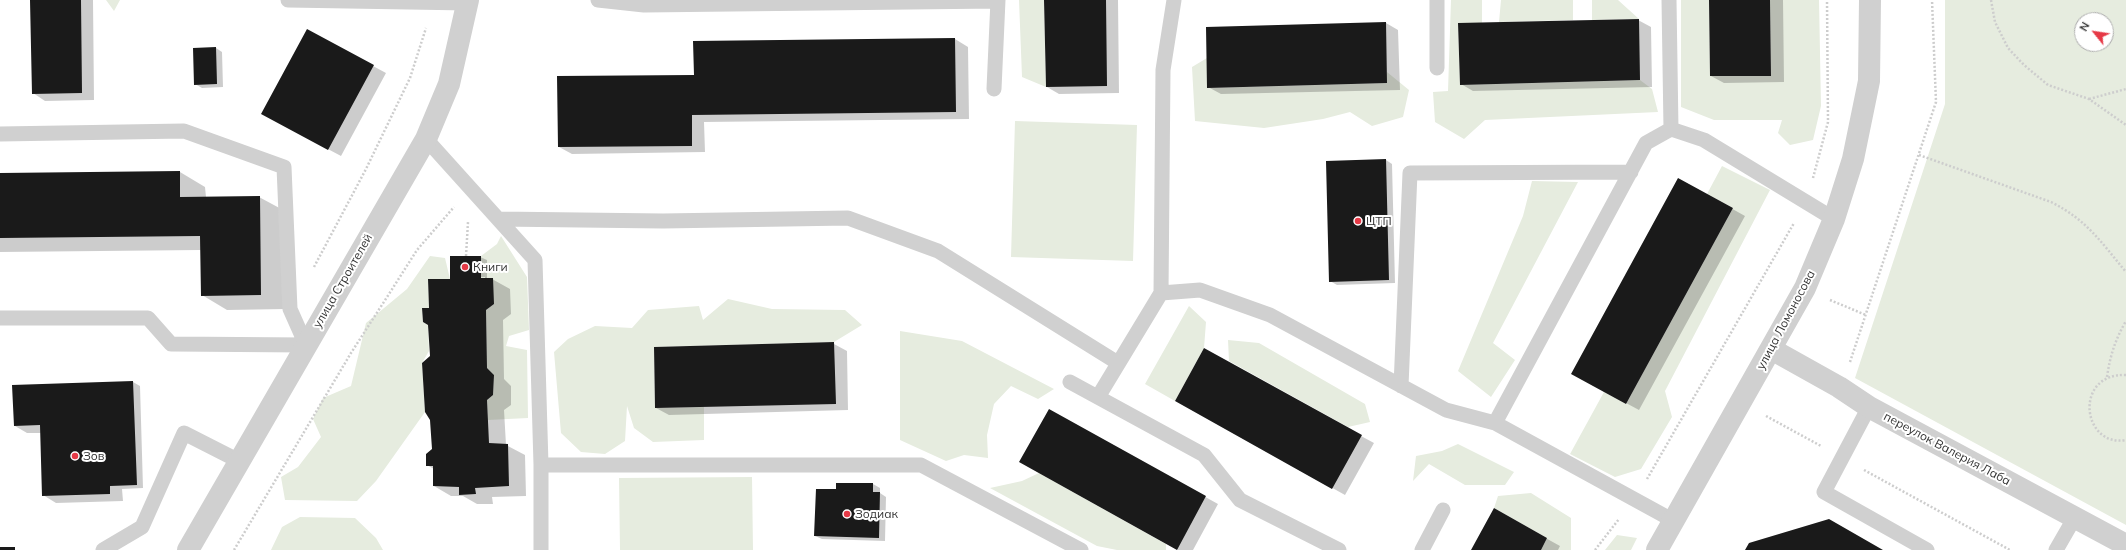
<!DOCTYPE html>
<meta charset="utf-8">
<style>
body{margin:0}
#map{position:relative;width:2126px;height:550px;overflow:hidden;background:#fff;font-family:Mulish,sans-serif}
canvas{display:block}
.north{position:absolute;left:2074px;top:12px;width:40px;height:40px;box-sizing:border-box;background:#fff;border:1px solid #adadad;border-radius:50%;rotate:300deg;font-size:11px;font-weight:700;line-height:16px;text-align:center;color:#333}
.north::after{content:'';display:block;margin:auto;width:14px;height:18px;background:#e63946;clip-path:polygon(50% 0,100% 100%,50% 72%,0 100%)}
</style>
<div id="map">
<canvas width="2126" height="550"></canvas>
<div class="north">N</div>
</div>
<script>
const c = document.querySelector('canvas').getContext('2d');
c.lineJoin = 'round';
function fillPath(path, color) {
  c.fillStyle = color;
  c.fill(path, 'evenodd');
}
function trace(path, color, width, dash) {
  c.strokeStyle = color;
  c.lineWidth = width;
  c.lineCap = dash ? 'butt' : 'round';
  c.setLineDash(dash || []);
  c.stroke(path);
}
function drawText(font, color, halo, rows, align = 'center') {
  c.font = font + ' Mulish,sans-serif';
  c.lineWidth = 4;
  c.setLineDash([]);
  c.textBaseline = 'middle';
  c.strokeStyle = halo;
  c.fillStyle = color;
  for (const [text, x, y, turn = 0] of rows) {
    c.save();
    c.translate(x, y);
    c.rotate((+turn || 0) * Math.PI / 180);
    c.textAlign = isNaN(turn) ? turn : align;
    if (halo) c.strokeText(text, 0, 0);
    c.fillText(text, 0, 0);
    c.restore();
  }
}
const green = new Path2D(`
 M106 0H120L114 11Z
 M1019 0H1044L1046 87 1022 77Z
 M1451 0H1482V23L1458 24 1460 85 1640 80 1652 89 1658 112 1485 120 1464 139 1435 122 1433 92 1448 91Z
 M1501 0H1573V20L1499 22Z
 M1592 0H1618L1639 19 1592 20Z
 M1681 0H1709L1710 76 1771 75 1770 0H1819L1821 106 1813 140 1790 145 1778 133 1782 120H1714L1681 107Z
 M1945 0H2126V525L1855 378 1945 104ZM2082 20H2106V44H2082Z
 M1207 58V88L1387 83V72L1409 90 1403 117 1372 126 1350 112 1323 119 1264 128 1195 121 1192 67Z
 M1015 121 1137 125 1133 261 1011 257Z
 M1722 166 1770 190 1665 391 1672 417 1641 469 1615 477 1570 454 1604 392 1626 404 1733 208 1707 194Z
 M1532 181 1578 182 1493 343 1515 360 1491 397 1458 371 1523 216Z
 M501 236 527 277 529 330 509 336 506 346 527 350 528 418 488 420 487 400 493 395 494 375 487 368 486 310 494 304 481 278V256L497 244Z
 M430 256 445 258 450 279H428L429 308H422L423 322 428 325 429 351 422 363 425 412 376 481 357 501 285 500 281 477 298 467 321 437 313 419 323 398 351 386 366 323 407 289Z
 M728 299 772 309 845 310 862 325 834 342 654 347 655 408 704 407V440L653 442 634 428 627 406 625 441 605 454 581 452 561 433 554 352 568 339 595 326 632 328 648 310 699 306 703 320Z
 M1189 306 1206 322 1204 348 1175 401 1145 384Z
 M900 331 962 341 1054 389 1038 399 1011 386 994 404 987 435 988 458 964 455 946 461 900 440Z
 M1228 340 1259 343 1365 404 1370 422 1348 427 1229 361Z
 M1458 444 1514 472 1505 485H1465L1429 464 1413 481 1416 456 1442 451Z
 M1039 473 1166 544V550H1117L1097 546 990 488 1022 481Z
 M752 477 753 550H620L619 478Z
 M1531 493 1571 518V550H1541L1547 538 1494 508 1498 496Z
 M300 517 355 518 376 538 383 550H271L282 527Z
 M1617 535 1637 538 1631 550H1605Z`);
const shadow = new Path2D(`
 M31 0H93L94 100 45 101 33 93Z
 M1045 0H1118L1119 93 1059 94 1047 87Z
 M1710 0H1783L1784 82 1724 83 1711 76Z
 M1638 20 1651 27 1652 87 1473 91 1461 84Z
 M1386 23 1398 30 1400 90 1221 94 1208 87Z
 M955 39 968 47 969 119 704 122 705 152 572 154 559 147 695 76 694 42Z
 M216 48 222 52 223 87 202 88 195 84Z
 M373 66 386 73 341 156 292 130Z
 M1386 160 1392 164 1395 283 1337 285 1330 281Z
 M180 172 205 187 206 197H259L285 211 286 309 227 310 202 295 201 250 0 252V174Z
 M1679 179 1745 216 1639 410 1585 381Z
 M480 257 487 260V279H492L510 289 511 314 503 320 504 379 511 386V405L504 410 506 445 525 455 526 496 492 497 493 504H477L463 496H451L434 486V469L427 465 433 450 430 309 485 279V277L452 278Z
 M834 344 847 351 848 410 669 415 656 408 655 348Z
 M133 382 140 386 143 488 122 489 123 501 56 503 43 495 41 433H27L15 426 13 386Z
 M1189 408 1361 436 1374 443 1345 495Z
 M1049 410 1218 504 1193 550H1178L1033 469Z
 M837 484H873L880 488V493L886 497 885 541 822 539 815 536 837 490Z
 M1495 510 1560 546 1558 550H1472Z`);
const building = new Path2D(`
 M30 0H81L82 93 32 94Z
 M1044 0H1106L1107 86 1046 87Z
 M1709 0H1770L1771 76H1710Z
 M1639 19 1640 80 1460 85 1458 23Z
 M1386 22 1387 83 1207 88 1206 27Z
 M307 29 374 65 328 150 261 114Z
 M955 38 956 112 692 115V146L558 147 557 76 694 75 693 41Z
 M216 47 217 84 194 85 193 48Z
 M1386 159 1389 280 1329 282 1326 161Z
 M180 171V197L260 196 261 295 201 296 200 236 0 238V173Z
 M1678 178 1733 208 1626 404 1571 374Z
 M450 256H481V278H493L494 304 486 310 487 368 494 375 493 395 487 400 489 443 508 444 509 486 475 488 476 494 459 495V487L433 486V466H426V454L432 449 430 420 425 412 422 363 430 356 428 325 423 322 422 308H429L428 279H450Z
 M834 342 836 404 655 408 654 347Z
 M1204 348 1362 435 1332 489 1175 401Z
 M133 381 137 485 110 486V494L42 496 40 425 14 426 12 385Z
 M1049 409 1206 496 1177 550 1019 462Z
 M836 483H873V492H880L879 538 814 536 816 489H836Z
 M1494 508 1547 538 1541 550H1471Z
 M1829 519 1883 550H1745L1749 543Z
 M0 547H15V550H0Z`);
const path = new Path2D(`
 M1991 0 1995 22 2008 48 2024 65 2048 85 2089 99 2126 125
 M2089 99 2126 89
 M1919 155 2051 202C2087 220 2101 242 2126 272
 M1813 178 1828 122 1827 0
 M466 256 468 222
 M314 267 366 169 410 78 426 28
 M1830 300 1866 315
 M1850 362 1936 102 1932 0
 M2126 375C2073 373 2082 448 2126 440
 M2107 377C2110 356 2115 340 2126 321
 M1766 416 1821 446
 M1864 470 2010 550
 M1647 479 1794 223
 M234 550 351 353 389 294 417 250 454 207
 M1595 550 1619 519`);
const lane = new Path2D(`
 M288 0 468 3
 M598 0 644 5 998 1
 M1437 0V68
 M1669 0 1671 129
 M994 89 998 0
 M0 134 184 131 284 167 290 309 306 345 171 344 148 318H0
 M426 139 535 260 541 465V550
 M498 219 663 221 848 218 938 251 1118 363
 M1161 293 1163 70 1174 0
 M1070 382 1204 455 1240 500 1339 550
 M1401 386 1410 173 1631 172
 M1098 397 1161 293 1200 290 1270 315 1446 410 1495 423
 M1869 407 1824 492 1927 550
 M541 465H921L1081 550
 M1674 521 1495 423 1646 143 1671 129 1704 140 1834 219
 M103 550 142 527 184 433 239 461
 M1422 550 1443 510
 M2056 550 2075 517`);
const street = new Path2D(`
 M1771 349 1839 387 1869 407 2126 545
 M188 550 426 139 449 84 468 0
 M1657 550 1805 288 1834 219 1853 159 1869 81 1870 0`);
const markers = [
 [1358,221,4,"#e63946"],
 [465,267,4,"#e63946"],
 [75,456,4,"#e63946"],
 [847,514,4,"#e63946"]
];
const poiNames = [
 ["ЦТП",1366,221],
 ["Книги",473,267],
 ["Зов",83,456],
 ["Зодиак",855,514]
];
const streetNames = [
 ["улица Строителей",343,281,-60],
 ["улица Ломоносова",1786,320,-62],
 ["переулок Валерия Лаба",1947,449,28]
];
fillPath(green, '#e6ecdf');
fillPath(shadow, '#0003');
fillPath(building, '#1a1a1a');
trace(path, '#cdcdcd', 2.5, [2, 2]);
trace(lane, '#d0d0d0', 15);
trace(street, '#d0d0d0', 22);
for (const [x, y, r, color] of markers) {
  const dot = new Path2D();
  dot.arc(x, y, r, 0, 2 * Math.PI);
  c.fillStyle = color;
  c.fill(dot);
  trace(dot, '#fff', 1.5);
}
drawText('12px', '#333', '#fff', poiNames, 'left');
drawText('12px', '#333', '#fff', streetNames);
</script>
